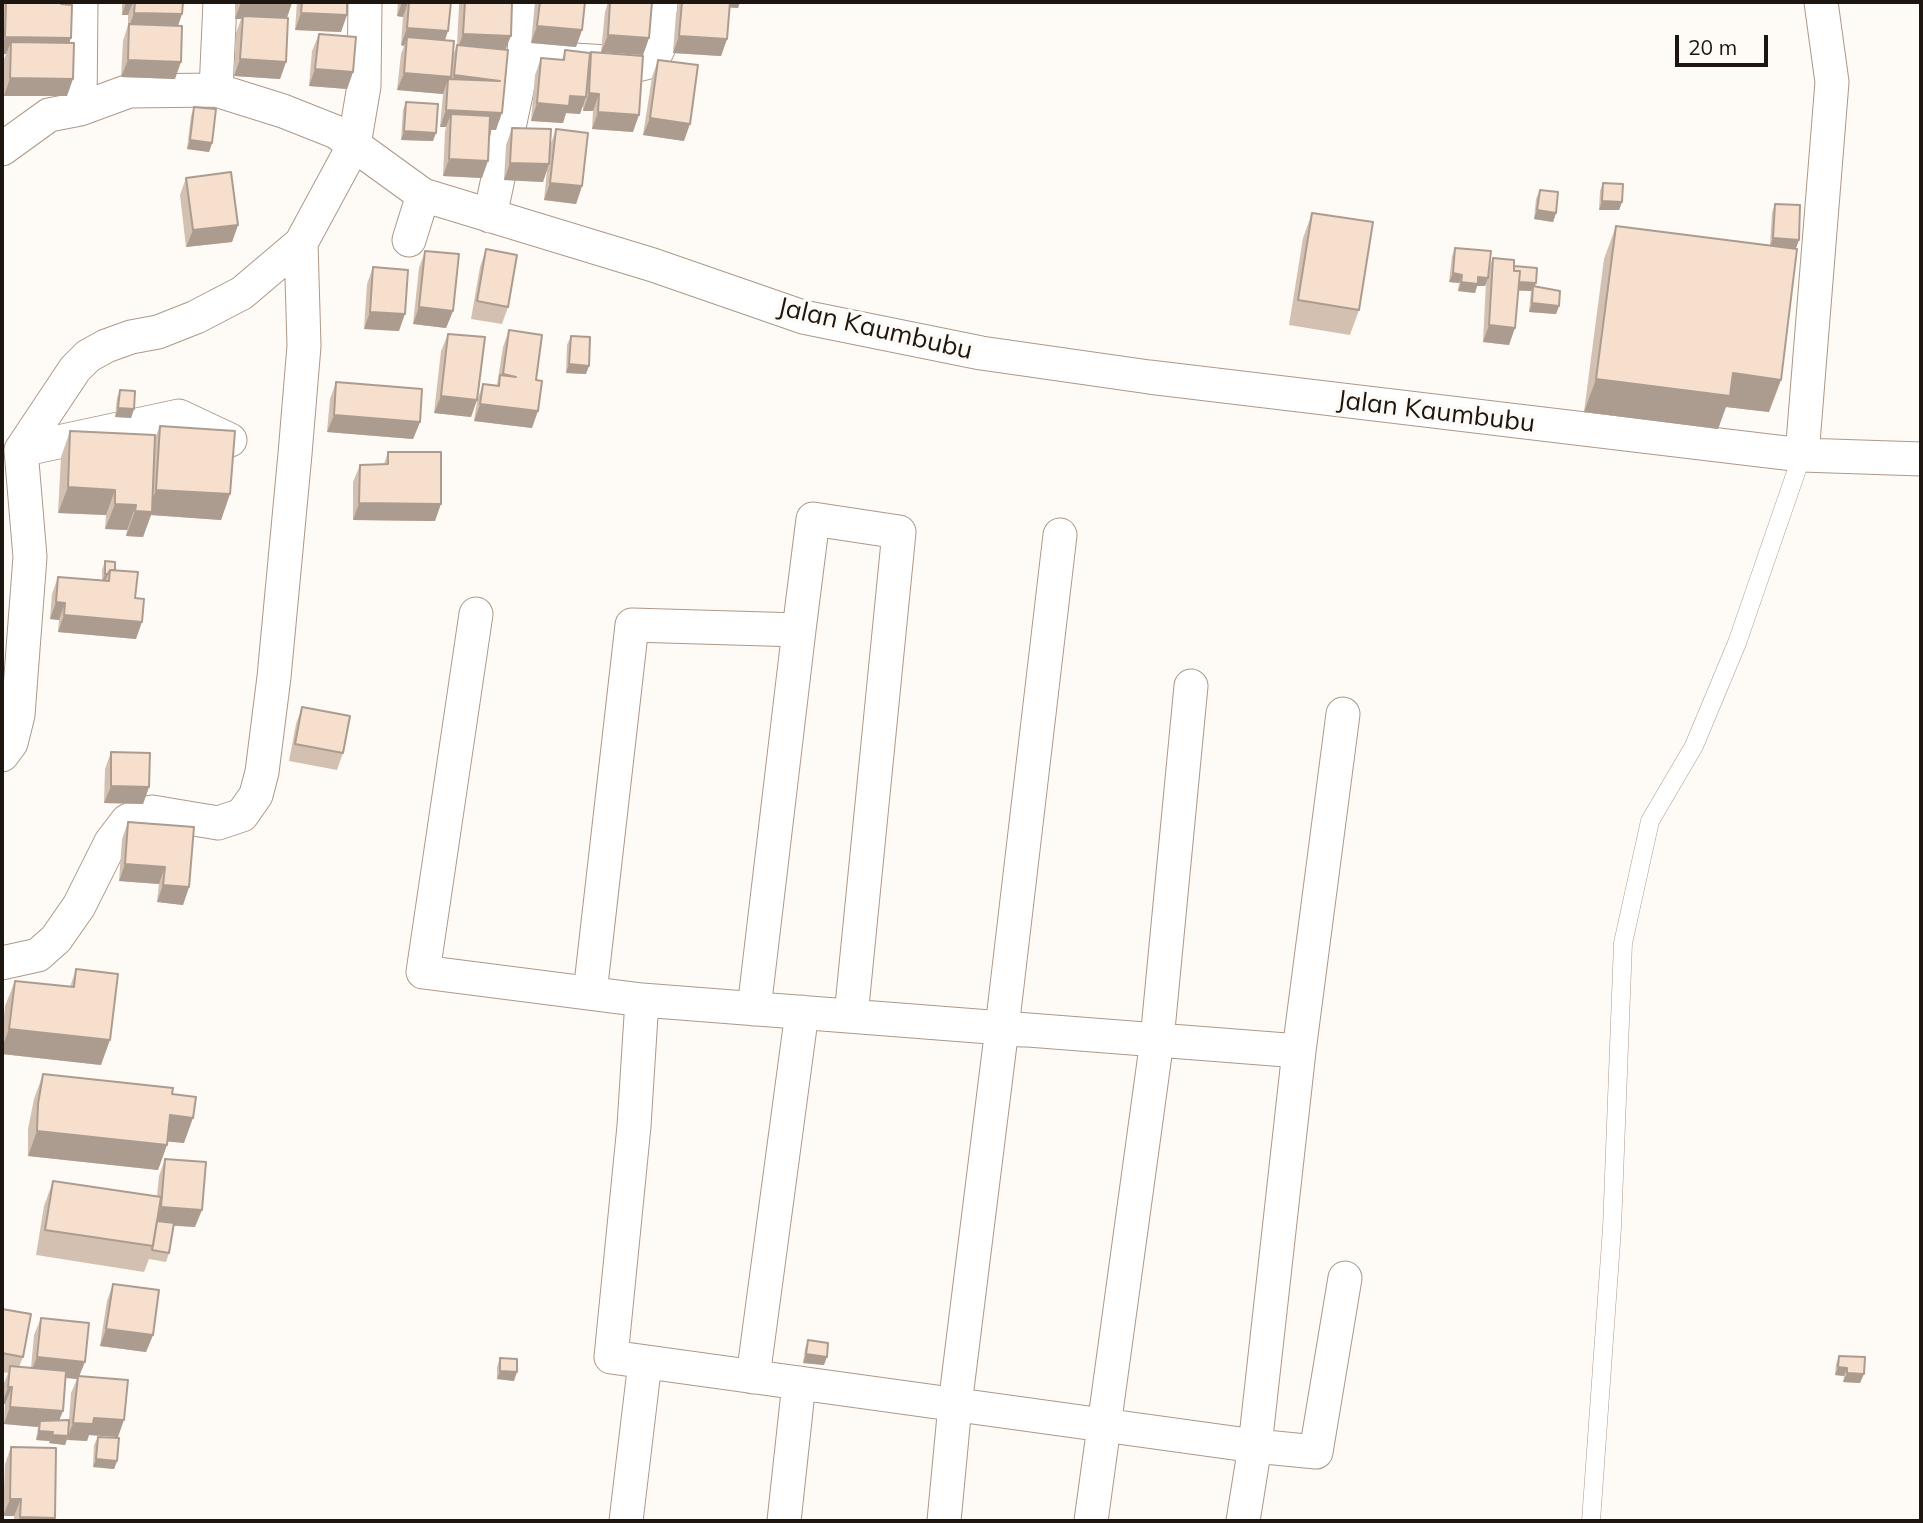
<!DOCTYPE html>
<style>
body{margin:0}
#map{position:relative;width:1923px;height:1523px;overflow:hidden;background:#fefaf6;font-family:Mulish,sans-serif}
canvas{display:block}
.frame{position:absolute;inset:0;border:4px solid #1d150f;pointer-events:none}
.scale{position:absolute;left:1675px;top:35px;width:93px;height:32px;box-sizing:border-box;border:4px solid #1d150f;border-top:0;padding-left:9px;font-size:21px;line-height:24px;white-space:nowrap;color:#1d150f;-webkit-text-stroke:5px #fefaf6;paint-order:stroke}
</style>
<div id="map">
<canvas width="1923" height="1523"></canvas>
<div class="frame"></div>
<div class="scale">20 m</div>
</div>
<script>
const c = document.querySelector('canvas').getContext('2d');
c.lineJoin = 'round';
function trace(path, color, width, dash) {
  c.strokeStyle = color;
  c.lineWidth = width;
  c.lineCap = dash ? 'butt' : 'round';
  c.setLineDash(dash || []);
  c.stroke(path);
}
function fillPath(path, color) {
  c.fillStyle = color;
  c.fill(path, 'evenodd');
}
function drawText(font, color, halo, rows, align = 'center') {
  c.font = font + ' Mulish,sans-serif';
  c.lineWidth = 7;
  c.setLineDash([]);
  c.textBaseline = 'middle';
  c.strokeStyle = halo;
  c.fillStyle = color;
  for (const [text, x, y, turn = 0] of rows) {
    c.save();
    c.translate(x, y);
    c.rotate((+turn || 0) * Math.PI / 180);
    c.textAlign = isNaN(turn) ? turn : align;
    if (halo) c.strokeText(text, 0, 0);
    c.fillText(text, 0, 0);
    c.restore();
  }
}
const service = new Path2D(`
 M1591 1521 1612 1228 1623 943 1650 821 1694 746 1737 643 1802 455`);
const minor = new Path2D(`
 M524 57 641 64 652 61 659 47 661 2
 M216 90 220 2
 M80 109 81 2
 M2 149 49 115 80 109 129 91 216 90 283 111 336 132 423 195 653 265 803 317 981 353 1149 377 1802 455 1921 459
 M490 216 524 57 526 2
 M409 240 423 195
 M21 450 179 416 230 440
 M1802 455 1832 82 1821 2
 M476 614 423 972 642 1000 634 1126 611 1357 1255 1446 1299 1051 1343 714
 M799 630 813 519 899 532 851 1016
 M2 755 11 743 18 715 30 557 21 450 75 369 88 356 106 346 131 337 158 332 196 317 242 293 301 243 354 145 364 86 365 2
 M2 963 38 955 56 939 79 906 111 842 127 821 137 816 152 812 218 823 242 815 256 795 262 772 274 677 295 454 304 346 301 243
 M590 993 632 625 799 630 754 1009
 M642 1000 1299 1051
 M1023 1030 1002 1028 1060 535
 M753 1377 802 1012
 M626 1521 645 1362
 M784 1521 799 1383 803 1384
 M944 1521 955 1405 1002 1028
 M1091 1521 1157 1040 1191 686
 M1243 1521 1255 1446 1316 1452 1345 1278`);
const wall = new Path2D(`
 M3 2H61L70 43 67 96H4V59L6 54H2V6Z
 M122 2H183L182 14 178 26 175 79 121 77 123 41 128 25V15H122Z
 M235 2H292L287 18 286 62 280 79 234 76 236 33 241 19H235Z
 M297 2H347L341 32 295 30Z
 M398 2H451L445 40 452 58 457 45 459 5 460 2H512L496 130 489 129 482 178 443 176 445 132 446 127H440L443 94 397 90 401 54 404 46 401 45 403 17 397 16Z
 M535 2H585L582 30 576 47 531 43Z
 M606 2H652L649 38 643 55 601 52 605 12 608 2Z
 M680 2H740L738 8 729 7 727 39 721 56 673 53 676 13Z
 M319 34 353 72 347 89 309 86 312 51Z
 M565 50 589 58 591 52 633 132 592 129 593 111H583V105L580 114 566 113 563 123 531 121 535 75 541 58 562 60Z
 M658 60 684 141 643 135 652 77Z
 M406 102 433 141 401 140 403 110Z
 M194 107 212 143 209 152 187 149 191 116Z
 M512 128 550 146 556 129 582 186 576 204 544 200 547 170 543 182 504 180 506 145Z
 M186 178 238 225 232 242 186 247 180 195Z
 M1603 183 1622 202 1619 210H1599L1600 191Z
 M1540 190 1556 213 1553 222 1534 219 1536 199Z
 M1775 204 1799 240 1796 248 1769 412 1726 407 1718 429 1584 412 1604 259 1616 226 1770 245 1772 213Z
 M1312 213 1359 310 1350 335 1289 325 1303 238Z
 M1455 248 1488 270 1493 258 1514 266 1536 283 1535 286 1559 306 1556 314 1529 312 1531 291H1518L1509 345 1483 342 1486 282 1485 286H1477L1475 293 1458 291 1459 283 1449 282 1452 256Z
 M486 249 508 307 502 324 471 319 480 267Z
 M425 251 453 311 446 328 413 324 419 268Z
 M373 267 399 331 364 329 367 284Z
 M509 330 532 428 474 421 477 401 483 384 497 385 503 347Z
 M448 334 477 400 471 417 434 413 441 351Z
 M571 336 586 374 566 373 567 345Z
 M336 382 420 422 413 439 327 432 330 399Z
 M120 390 134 409 131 418 115 417 117 398Z
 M160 426 230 494 221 520 151 515 143 537 126 536 127 530 105 529 106 515 58 513 61 457 70 431 155 438Z
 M388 452 435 521 353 520V482L360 465 384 464Z
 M105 561 115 570 135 598 136 639 58 632 59 620 50 619 52 594 58 577 102 581V570Z
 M302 707 343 753 337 770 289 761 296 724Z
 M111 752 149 787 143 804 104 803 105 769Z
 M128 822 189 887 183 905 157 902 159 884 119 881 122 839Z
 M76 969 101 1065 2 1054V1036L5 1006 15 981 70 987Z
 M43 1074 172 1094 184 1143 168 1141 158 1170 28 1156V1129L34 1099Z
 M165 1159 195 1227 174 1226 169 1253 166 1262 149 1259 144 1272 36 1255 44 1206 53 1181 157 1196 159 1176Z
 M113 1284 153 1335 146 1352 100 1346 107 1301Z
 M2 1309 23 1357 19 1367 31 1368 34 1335 41 1318 80 1376 118 1437 89 1435 87 1441 67 1439 65 1445 49 1443 50 1441 36 1440 38 1427 4 1424 5 1404H2L4 1383 8 1373 2 1372ZM65 1378 77 1379 71 1393 69 1420H59L63 1411Z
 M808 1340 824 1365 803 1363 805 1349Z
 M1839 1356 1860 1383 1843 1382 1844 1376 1835 1375 1836 1364Z
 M500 1358 514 1381 497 1379V1367Z
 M98 1437 117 1461 114 1469 93 1467 94 1445Z
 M11 1447 55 1518 54 1521H14V1516H3L5 1464Z`);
const shadedWall = new Path2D(`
 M126 2H133L128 15H122Z
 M241 2 292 3 286 20 243 16 241 19H235Z
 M402 2H408L403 17 397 16Z
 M688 2H740L738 8 687 5Z
 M134 13 182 14 176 31 128 30Z
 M301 13 347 15 341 32 295 30Z
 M537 26 582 30 576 47 531 43Z
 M407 28 448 31 442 49 407 37 404 46 401 45Z
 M463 34 511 36 504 53 457 51Z
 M608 35 649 38 643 55 601 52Z
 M679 36 727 39 721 56 673 53Z
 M5 37 71 38 65 55 11 42 6 54H2V47Z
 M240 59 286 62 280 79 234 76Z
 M128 60 181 62 175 79 121 77Z
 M315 69 353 72 347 89 309 86Z
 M404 73 451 77 448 85V79L443 94 397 90Z
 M454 75 500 81 448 93Z
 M10 78 73 79 67 96H4Z
 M589 93 599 94 593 111H583Z
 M570 96 586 97 580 114 566 113 563 123 531 121 537 103Z
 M446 110 502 113 496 130 451 128V114L446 127H440Z
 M598 112 639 115 633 132 592 129Z
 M650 118 690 124 684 141 643 135Z
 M404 131 436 133 433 141 401 140Z
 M190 140 212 143 209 152 187 149Z
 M449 159 488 161 482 178 443 176Z
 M510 163 549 164 543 182 504 180Z
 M550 183 582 186 576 204 544 200Z
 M1602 201 1622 202 1619 210H1599Z
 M1537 210 1556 213 1553 222 1534 219Z
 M238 225 232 242 186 247 193 230Z
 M1773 238 1799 240 1796 248 1770 247Z
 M1453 273 1462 275 1459 283 1449 282Z
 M1478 277 1488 278 1485 286H1477L1475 293 1458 291 1461 282Z
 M1518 282 1536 283 1533 290V286L1531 291 1514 290Z
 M1532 303 1559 306 1556 314 1529 312Z
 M419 307 453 311 446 328 413 324Z
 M370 312 405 314 399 331 364 329Z
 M1489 325 1515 328 1509 345 1483 342Z
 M569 364 589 366 586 374 566 373Z
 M1733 373 1781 380 1769 412 1726 407 1718 429 1584 412 1596 379Z
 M441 396 477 400 471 417 434 413Z
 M480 404 538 411 532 428 474 421Z
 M118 408 134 409 131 418 115 417Z
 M334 415 420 422 413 439 327 432Z
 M68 487 115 490 106 515 58 513Z
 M156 490 230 494 221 520 151 515 143 537 126 536 135 511 148 512Z
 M359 503 441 504 435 521 353 520Z
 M115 504 136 505 127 530 105 529Z
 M105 574H108L105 582H102Z
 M56 602 65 603 59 620 50 619Z
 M64 615 142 622 136 639 58 632Z
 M111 786 149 787 143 804 104 803Z
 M125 864 165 867 159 884 119 881Z
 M163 885 189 887 183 905 157 902Z
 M9 1029 110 1040 101 1065 2 1054V1048Z
 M170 1115 193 1118 184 1143 161 1141Z
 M37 1131 167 1145 158 1170 28 1156Z
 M161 1207 202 1210 195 1227 155 1224Z
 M106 1329 153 1335 146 1352 100 1346Z
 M806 1354 827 1357 824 1365 803 1363Z
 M37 1357 85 1362 78 1379V1376L77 1379 30 1374Z
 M1838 1367 1847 1368 1844 1376 1835 1375Z
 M500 1371 517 1372 514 1381 497 1379Z
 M1847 1373 1864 1374 1860 1383 1843 1382Z
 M8 1387H12L5 1404H2Z
 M10 1407 63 1411 56 1428 40 1421 38 1427 4 1424Z
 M94 1418 124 1420 118 1437 89 1435 87 1441 67 1440 73 1423Z
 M39 1431 53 1432 50 1441 36 1440Z
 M52 1435 68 1436 65 1445 49 1443Z
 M96 1459 117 1461 114 1469 93 1467Z
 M10 1499H21L14 1516H3Z
 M20 1517 55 1518 54 1521H18Z`);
const building = new Path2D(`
 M6 2H61V4L72 5 71 38 5 37Z
 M135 2H183L182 14 134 13Z
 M241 2H292V3Z
 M302 2H347V15L301 13Z
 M409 2H451L448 31 407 28Z
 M465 2H512L511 36 463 34Z
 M540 2H585L582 30 537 26Z
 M610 2H652L649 38 608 35Z
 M682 2H730L727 39 679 36Z
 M243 16 288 18 286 62 240 59Z
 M129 24 182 26 181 62 128 60Z
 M319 34 356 37 353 72 315 69Z
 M407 37 454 41 451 77 404 73Z
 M11 42 74 43 73 79 10 78Z
 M457 45 508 50 502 113 446 110 448 79 500 81 454 75Z
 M565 50 590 53 586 97 570 96 569 106 537 103 541 58 564 60Z
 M591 52 643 56 639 115 598 112 599 94 589 93Z
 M658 60 698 65 690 124 650 118Z
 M406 102 438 104 436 133 404 131Z
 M194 107 216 109 212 143 190 140Z
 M451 114 490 116 488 161 449 159Z
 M512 128 551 129 549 164 510 163Z
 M556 129 588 133 582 186 550 183Z
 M231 172 238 225 193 230 186 178Z
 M1603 183 1623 184 1622 202 1602 201Z
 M1540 190 1558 192 1556 213 1537 210Z
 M1775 204 1800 205 1799 240 1773 238Z
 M1312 213 1373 222 1359 310 1298 300Z
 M1616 226 1797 249 1781 380 1733 373 1730 396 1596 379Z
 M1455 248 1491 251 1488 278 1478 277V284L1461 282 1462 275 1453 273Z
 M486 249 517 255 508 307 477 301Z
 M425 251 459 254 453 311 419 307Z
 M1493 258 1514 260V271H1520L1515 328 1489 325Z
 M1514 266 1537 268 1536 283 1519 282 1520 271H1514Z
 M373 267 408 270 405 314 370 312Z
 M1533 286 1560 291 1559 306 1532 303Z
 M509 330 542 335 536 380 542 381 538 411 480 404 483 384 499 386 500 375 516 377 503 374Z
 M448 334 485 337 477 400 441 396Z
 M571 336 590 337 589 366 569 364Z
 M336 382 422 389 420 422 334 415Z
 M120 390 135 391 134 409 118 408Z
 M160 426 235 431 230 494 156 490Z
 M70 431 155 435 152 512 135 511 136 505 115 504V490L68 487Z
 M388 452H441V504L359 503 360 465 388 464Z
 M105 561 115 562V570H110L108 574H105Z
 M110 570 138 572 135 598 144 599 142 622 64 615 65 603 56 602 58 577 109 581Z
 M302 707 350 716 343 753 295 744Z
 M111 752 150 753 149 787 111 786Z
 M128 822 194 827 189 887 163 885 165 867 125 864Z
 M76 969 118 974 110 1040 9 1029 15 981 74 987Z
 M43 1074 173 1088 172 1094 196 1097 193 1118 170 1115 167 1145 37 1131 38 1104Z
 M165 1159 206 1162 202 1210 161 1207Z
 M53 1181 161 1197 153 1246 45 1230Z
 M157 1221 174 1223 169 1253 152 1250Z
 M113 1284 159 1290 153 1335 106 1329Z
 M2 1309 31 1314 23 1357 2 1353Z
 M41 1318 89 1323 85 1362 37 1357Z
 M808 1340 828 1343 827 1357 806 1354Z
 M1839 1356 1865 1357 1864 1374 1847 1373V1368L1838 1367Z
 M500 1358 517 1359V1372L500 1371Z
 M10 1366 66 1371 63 1411 10 1407 12 1387H8Z
 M78 1376 128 1380 124 1420 94 1418 93 1424 73 1423Z
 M69 1420 68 1436 52 1435 53 1432 39 1431 40 1421Z
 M98 1437 119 1438 117 1461 96 1459Z
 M11 1447 56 1448 55 1518 20 1517 21 1499H10Z`);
const streetNames = [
 ["Jalan Kaumbubu",875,329,13],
 ["Jalan Kaumbubu",1436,412,7]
];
trace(service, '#ae9888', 19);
trace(minor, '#ae9888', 35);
trace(service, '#fff', 18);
trace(minor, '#fff', 33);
fillPath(wall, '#d4c0b0');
fillPath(shadedWall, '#ac9c90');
fillPath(building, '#f6dfcd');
trace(building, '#ac9c90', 2);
drawText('26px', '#1d150f', '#fefaf6', streetNames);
</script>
